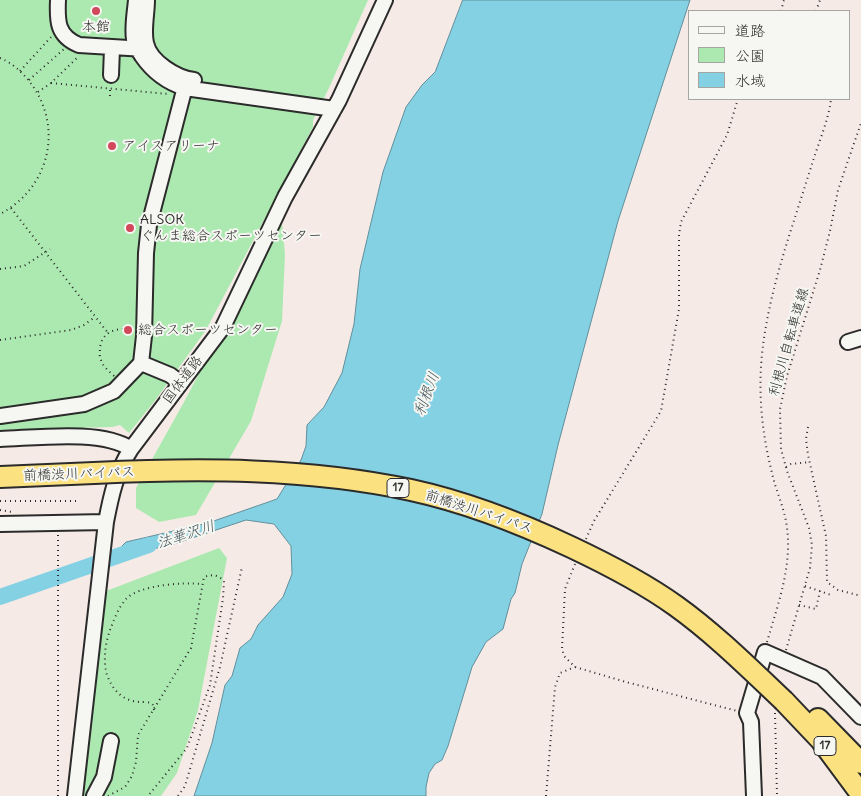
<!DOCTYPE html>
<meta charset="utf-8">
<style>
body{margin:0}
#map{position:relative;width:861px;height:796px;overflow:hidden;background:#f6eae6;font-family:Delius,"Klee One",sans-serif}
canvas{display:block}
.legend{position:absolute;left:688px;top:10px;width:162px;height:90px;box-sizing:border-box;background:#f6f6f2;border:1px solid #a5a5a2;margin:0;padding:6px 9px;list-style:none;font-size:15px;color:#2b2b2b}
.legend li{display:flex;align-items:center;gap:10px;height:25px}
.legend b{width:25px;border:1px solid #a5a5a2}
</style>
<div id="map">
<canvas width="861" height="796"></canvas>
<ul class="legend">
<li><b style="height:6px;background:#f6f6f2"></b>道路</li>
<li><b style="height:14px;background:#ace9b0"></b>公園</li>
<li><b style="height:14px;background:#84d1e4"></b>水域</li>
</ul>
</div>
<script>
const c = document.querySelector('canvas').getContext('2d');
c.lineJoin = 'round';
function fillPath(path, color) {
  c.fillStyle = color;
  c.fill(path, 'evenodd');
}
function trace(path, color, width, dash) {
  c.strokeStyle = color;
  c.lineWidth = width;
  c.lineCap = dash ? 'butt' : 'round';
  c.setLineDash(dash || []);
  c.stroke(path);
}
function drawText(font, color, halo, rows, align = 'center') {
  c.font = font + ' Delius,"Klee One",sans-serif';
  c.lineWidth = 4;
  c.setLineDash([]);
  c.textBaseline = 'middle';
  c.strokeStyle = halo;
  c.fillStyle = color;
  for (const [text, x, y, turn = 0] of rows) {
    c.save();
    c.translate(x, y);
    c.rotate((+turn || 0) * Math.PI / 180);
    c.textAlign = isNaN(turn) ? turn : align;
    if (halo) c.strokeText(text, 0, 0);
    c.fillText(text, 0, 0);
    c.restore();
  }
}
const green = new Path2D(`
 M0 0H368L329 88 313 120V127L206 330 154 402 129 433 120 425 112 427 0 430Z
 M282 223 285 254 282 321 251 421 196 515 159 522 136 508V488L184 402 233 309Z
 M219 548 227 558 198 710 177 773 161 796H81L106 591Z`);
const water = new Path2D(`
 M463 0H690L618 221 558 445 542 514 522 564 515 593 511 599 503 629 486 642 472 667 448 746 442 760 435 764 429 773 426 787V796H194L212 743 225 685 232 676 240 648 251 639 258 625 283 597 292 574 291 546 274 524 246 520 168 546 130 553 119 549 126 542 208 523 277 499 301 460 306 446 307 425 324 407 342 373 354 324 360 269 383 172 406 107 422 85 435 72Z`);
const river = new Path2D(`
 M0 597 149 545`);
const path = new Path2D(`
 M781 11 784 0
 M816 11 820 0
 M0 58C13 63 24 74 32 85 64 130 48 189 0 214
 M20 71 52 36
 M29 80 64 49
 M51 83 168 94
 M38 92 51 83 79 56
 M110 96V89
 M11 208 108 333
 M0 269 24 266 50 249
 M0 340 71 330 84 325 95 317
 M114 376C109 371 103 367 101 360 99 356 100 352 100 348 102 330 119 327 134 330
 M808 427 806 439 808 455 826 536 827 582 838 590 861 596
 M786 467 791 464 810 462
 M0 501H80
 M0 510 12 512
 M586 539 594 521 661 411 679 309V235L681 222 727 135 738 99
 M575 564 565 589 562 649 564 656 575 667 626 682 737 711
 M805 586 831 595
 M799 605 816 609 820 591
 M767 642C778 604 792 567 787 528 785 509 776 492 772 473 762 433 758 395 762 354 769 288 793 226 812 164 818 144 829 119 831 99
 M786 650 810 568 812 545 809 528 787 471 781 449 780 409 787 376 820 270 830 231 838 190 861 123
 M154 710C153 707 154 705 151 703 148 702 143 702 140 702 123 701 113 691 107 675 103 661 105 644 110 630 114 620 118 608 126 599 139 585 183 582 202 584
 M775 713 777 796
 M58 796V535
 M108 796 125 787 132 776 136 762 138 735 191 648 204 577C213 574 218 575 224 581L223 598 210 685 187 748 148 796
 M178 796 185 786 220 667 242 567
 M546 796 555 687 560 673 575 667`);
const minor = new Path2D(`
 M58 0C57 21 57 36 79 45L145 49
 M136 0C135 12 132 27 134 39 134 45 139 51 142 56 153 72 166 82 185 88L334 109
 M147 0C147 13 143 31 146 43 150 62 177 78 194 80
 M111 75 112 48
 M848 342 861 338
 M141 363 170 375 181 383
 M0 416 84 404 114 391 141 363 144 336 146 253 149 225 187 79
 M0 439C35 438 102 429 131 449
 M0 524 106 522
 M75 796 106 522C111 496 116 472 131 449L223 327 285 197 339 100 385 0
 M94 796 104 777 111 741
 M754 796 751 722 747 713 765 652 822 677 861 717`);
const highway = new Path2D(`
 M0 477 94 473
 M784 701 821 740 861 794
 M818 719 861 763`);
const highwayBridge = new Path2D(`
 M94 473C200 468 307 468 411 490 466 502 520 523 571 547 607 564 644 583 676 606 715 634 750 669 784 701`);
const markers = [
 [96,11,5,"#d1495b"],
 [112,146,5,"#d1495b"],
 [130,228,5,"#d1495b"],
 [128,330,5,"#d1495b"]
];
const shields = [
 [398,488,22],
 [825,746,22]
];
const shieldNames = [
 ["17",398,488],
 ["17",825,746]
];
const poiNames = [
 ["本館",96,27,"center"],
 ["アイスアリーナ",122,146],
 ["ALSOK",140,220],
 ["ぐんま総合スポーツセンター",140,236],
 ["総合スポーツセンター",138,330]
];
const streetNames = [
 ["利根川自転車道線",789,342,-74],
 ["国体道路",183,380,-53],
 ["前橋渋川バイパス",79,474,-2],
 ["前橋渋川バイパス",479,512,18]
];
const waterNames = [
 ["利根川",427,394,-69],
 ["法華沢川",186,535,-18]
];
fillPath(green, '#ace9b0');
fillPath(water, '#84d1e4');
trace(water, '#608f9a', 1);
trace(river, '#84d1e4', 16);
trace(minor, '#2b2b2b', 18);
trace(highway, '#2b2b2b', 24);
trace(path, '#2b2b2b', 2, [1, 4]);
trace(minor, '#f6f6f2', 14);
trace(highway, '#fbe180', 20);
trace(highwayBridge, '#2b2b2b', 24, []);
trace(highwayBridge, '#fbe180', 20);
for (const [x, y, r, color] of markers) {
  const dot = new Path2D();
  dot.arc(x, y, r, 0, 2 * Math.PI);
  c.fillStyle = color;
  c.fill(dot);
  trace(dot, '#f6f6f2', 2);
}
for (const [x, y, w] of shields) {
  const box = new Path2D();
  box.roundRect(x - w / 2, y - 9.5, w, 19, 4);
  c.fillStyle = '#f6f6f2';
  c.fill(box);
  trace(box, '#2b2b2b', 1);
}
drawText('bold 12px', '#2b2b2b', null, shieldNames);
drawText('14px', '#2b2b2b', '#f6f6f2', poiNames, 'left');
drawText('14px', '#2b2b2b', '#f6f6f2', streetNames);
drawText('italic 15px', '#415459', '#f6f6f2', waterNames);
</script>
